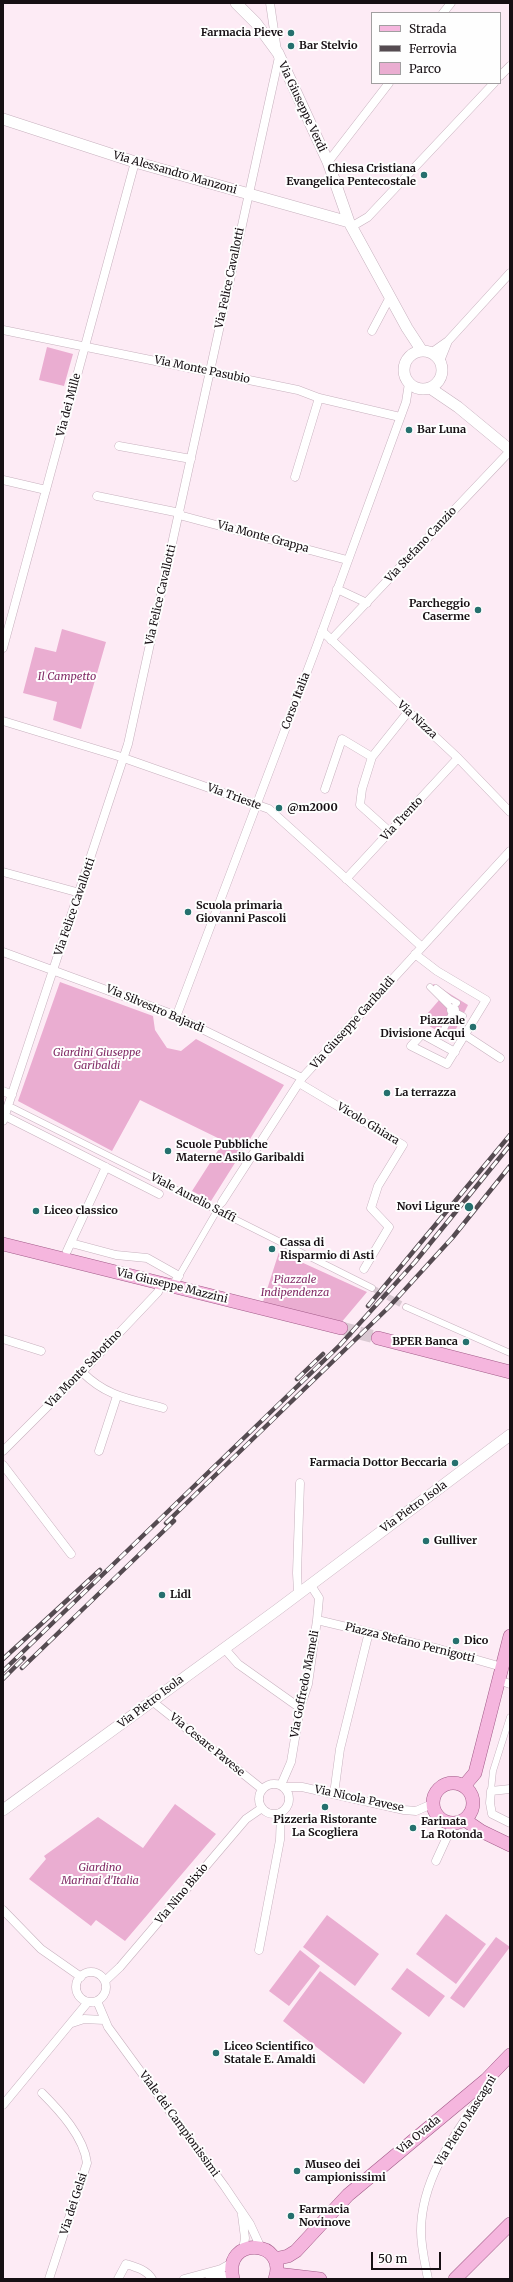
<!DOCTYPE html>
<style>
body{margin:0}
#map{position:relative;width:513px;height:2282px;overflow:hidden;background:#fdebf5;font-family:Merriweather,serif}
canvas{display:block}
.frame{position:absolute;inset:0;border:4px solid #160f13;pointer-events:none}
.legend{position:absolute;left:371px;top:12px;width:130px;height:72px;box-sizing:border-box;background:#fefefe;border:1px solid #a19ea0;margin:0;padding:5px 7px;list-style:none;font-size:12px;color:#160f13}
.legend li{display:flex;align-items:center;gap:8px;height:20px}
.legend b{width:20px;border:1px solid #a19ea0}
.scale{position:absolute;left:371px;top:2252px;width:70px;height:18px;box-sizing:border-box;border:2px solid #160f13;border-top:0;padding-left:5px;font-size:12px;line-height:14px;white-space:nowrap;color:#160f13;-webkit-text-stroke:3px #fefefe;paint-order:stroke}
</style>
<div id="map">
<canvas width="513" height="2282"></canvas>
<div class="frame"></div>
<ul class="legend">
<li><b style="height:5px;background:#f5b6de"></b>Strada</li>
<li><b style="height:5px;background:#554b51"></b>Ferrovia</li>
<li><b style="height:11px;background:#eaadd1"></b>Parco</li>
</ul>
<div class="scale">50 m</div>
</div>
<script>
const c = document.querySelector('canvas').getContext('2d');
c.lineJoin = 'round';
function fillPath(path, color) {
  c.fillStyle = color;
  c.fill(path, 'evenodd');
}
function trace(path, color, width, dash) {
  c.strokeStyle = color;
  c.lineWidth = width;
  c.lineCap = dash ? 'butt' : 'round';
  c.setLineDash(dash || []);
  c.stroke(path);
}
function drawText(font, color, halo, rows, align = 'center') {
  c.font = font + ' Merriweather,serif';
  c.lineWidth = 4;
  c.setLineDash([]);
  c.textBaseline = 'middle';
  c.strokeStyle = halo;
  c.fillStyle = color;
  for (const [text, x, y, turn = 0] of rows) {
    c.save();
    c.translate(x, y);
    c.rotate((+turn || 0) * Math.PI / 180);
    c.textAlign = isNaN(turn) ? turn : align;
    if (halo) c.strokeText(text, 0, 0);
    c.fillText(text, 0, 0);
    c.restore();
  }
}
const green = new Path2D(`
 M47 347 73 354 64 386 39 380Z
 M62 629 106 642 81 729 53 720 57 702 23 693 35 647 56 652Z
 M60 982 153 1016 155 1030 167 1048 181 1051 196 1039 284 1085 211 1201 192 1191 224 1141 140 1100 112 1151 18 1101Z
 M434 984 468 1005 451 1039 421 1021 440 999 429 988Z
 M279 1252 367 1292 340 1324 263 1302Z
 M175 1804 216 1834 125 1941 96 1920 91 1926 29 1879 46 1859 44 1856 98 1817 143 1848Z
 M446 1914 486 1944 456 1984 416 1954Z
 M327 1915 379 1954 355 1986 303 1947Z
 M496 1937 510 1947 464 2008 450 1998Z
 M300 1950 320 1966 289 2006 269 1991Z
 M407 1968 445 1996 429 2017 391 1989Z
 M320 1971 402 2033 364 2084 283 2021Z`);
const pedestrianTunnel = new Path2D(`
 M372 1288 406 1307`);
const primaryTunnel = new Path2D(`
 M341 1328 378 1338`);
const pedestrian = new Path2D(`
 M430 987 451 1008
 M436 988 450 999
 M448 1003 450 999 457 1003
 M450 1010a3 3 0 1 1 6 0a3 3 0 1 1-6 0Z
 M455 1012 463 1016
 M442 1033 452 1013
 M13 1108 372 1288
 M179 1276 222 1202
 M406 1307 510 1353
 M491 1790 493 1771 510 1717`);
const minor = new Path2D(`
 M270 3 277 51
 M443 13 451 3
 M500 76 510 66
 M328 162 389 83
 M351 227 368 217 494 83
 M3 330 298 390 319 398 400 417
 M372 331 390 297
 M448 341 510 273
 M431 353 448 341 440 361
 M119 446 191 459
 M295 477 319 398
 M3 480 46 490
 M97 496 180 513
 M179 515 347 560
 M337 589 367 603
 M322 631 458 758 510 812
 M331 640 510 451
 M3 648 135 162
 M3 721 118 756 269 809 422 947
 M372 757 408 712
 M325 789 342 739 372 757 362 789 360 805 390 832
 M3 872 80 893
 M346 879 458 758
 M3 952 169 1013 302 1078
 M415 954 437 971 486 1000 447 1064 411 1046 422 1034 455 1052
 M176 1017 316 648 406 402 409 383
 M465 1035 500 1058
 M299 1083 403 1145 378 1186 371 1208 389 1227 364 1269
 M3 1091 12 1095
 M3 1115 159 1194
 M3 1121 128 744 279 57
 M222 1202 302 1078 510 851
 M71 1243 116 1255 147 1258 179 1276 172 1286
 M67 1251 106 1167
 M3 1339 41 1351
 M82 1372C107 1397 130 1399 163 1408
 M3 1451 86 1368 158 1292 161 1283
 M99 1451 117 1396
 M3 1465 71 1554
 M298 1592 297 1573 300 1483
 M317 1620 439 1649 502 1667
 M224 1648 238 1664 300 1708
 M498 1680 510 1684
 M152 1701 262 1789
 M259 1799a15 15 0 1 1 30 0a15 15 0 1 1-30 0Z
 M281 1785 291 1762 300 1708 308 1684 317 1620 319 1598 310 1584
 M284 1787H302L404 1810 416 1811 432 1804
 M510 1789 491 1791 490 1803 492 1814 510 1823
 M334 1794 340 1749 369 1632
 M436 1861 453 1824
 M3 1910 41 1949 81 1977
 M259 1950 280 1840 281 1813
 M76 1987a15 15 0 1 1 30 0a15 15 0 1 1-30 0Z
 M105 1981 120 1967 246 1819 262 1808
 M97 2001 108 2027 225 2187 250 2224 261 2248
 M72 2023 84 2019 104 2020
 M42 2093C60 2111 84 2137 87 2163L49 2279
 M3 2105 88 2002
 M242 2215 245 2238 243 2250
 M209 2275H222L233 2279
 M118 2279 126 2264C136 2267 147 2270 152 2279
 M184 2279 221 2269 232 2263
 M428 2279C425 2263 421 2247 421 2231 421 2173 463 2124 493 2079`);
const tertiary = new Path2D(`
 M236 3 256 23 278 53 328 162 349 222 407 328 422 351
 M3 119 135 162 349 222
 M404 370a19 19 0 1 1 38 0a19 19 0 1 1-38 0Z
 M430 388 458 407 510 450
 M3 1810 277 1610 510 1435`);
const primary = new Path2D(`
 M3 1244 341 1328
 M378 1338 510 1372
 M433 1803a20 20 0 1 1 40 0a20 20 0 1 1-40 0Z
 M464 1786 475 1773 510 1636
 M465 1820 481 1831 510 1845
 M275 2259 288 2256 296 2251 348 2195 486 2080 510 2055
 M277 2274 320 2279
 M233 2279C222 2235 289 2239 275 2279
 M455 2279 510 2224`);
const rail = new Path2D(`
 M368 1306 510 1135
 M297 1379 323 1354
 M166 1523 389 1307 453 1237 510 1166
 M3 1659 100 1570
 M22 1668 174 1521
 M3 1671 340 1345 415 1262 510 1145
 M3 1679 24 1658`);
const markers = [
 [291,33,4,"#25706e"],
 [291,46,4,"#25706e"],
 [424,175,4,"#25706e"],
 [409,430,4,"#25706e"],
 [478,610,4,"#25706e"],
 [279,808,4,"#25706e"],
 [188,912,4,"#25706e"],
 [473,1027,4,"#25706e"],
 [387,1093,4,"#25706e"],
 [168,1151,4,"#25706e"],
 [469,1207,5,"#25706e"],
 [36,1211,4,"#25706e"],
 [272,1249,4,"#25706e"],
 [466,1342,4,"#25706e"],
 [455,1463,4,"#25706e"],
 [426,1541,4,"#25706e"],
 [162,1595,4,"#25706e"],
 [456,1641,4,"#25706e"],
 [325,1807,4,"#25706e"],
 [413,1828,4,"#25706e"],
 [216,2053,4,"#25706e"],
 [297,2171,4,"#25706e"],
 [291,2216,4,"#25706e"]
];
const poiNames = [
 ["Farmacia Pieve",283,33,"right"],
 ["Bar Stelvio",299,46],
 ["Chiesa Cristiana",416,169,"right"],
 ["Evangelica Pentecostale",416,182,"right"],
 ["Bar Luna",417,430],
 ["Parcheggio",470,604,"right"],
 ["Caserme",470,617,"right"],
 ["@m2000",287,808],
 ["Scuola primaria",196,906],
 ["Giovanni Pascoli",196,919],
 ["Piazzale",465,1021,"right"],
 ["Divisione Acqui",465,1034,"right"],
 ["La terrazza",395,1093],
 ["Scuole Pubbliche",176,1145],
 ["Materne Asilo Garibaldi",176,1158],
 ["Novi Ligure",460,1207,"right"],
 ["Liceo classico",44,1211],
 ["Cassa di",280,1243],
 ["Risparmio di Asti",280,1256],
 ["BPER Banca",458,1342,"right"],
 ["Farmacia Dottor Beccaria",447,1463,"right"],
 ["Gulliver",434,1541],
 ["Lidl",170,1595],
 ["Dico",464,1641],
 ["Pizzeria Ristorante",325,1820,"center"],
 ["La Scogliera",325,1833,"center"],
 ["Farinata",421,1822],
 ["La Rotonda",421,1835],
 ["Liceo Scientifico",224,2047],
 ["Statale E. Amaldi",224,2060],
 ["Museo dei",305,2165],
 ["campionissimi",305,2178],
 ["Farmacia",299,2210],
 ["Novinove",299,2223]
];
const streetNames = [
 ["Via Giuseppe Verdi",302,107,65],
 ["Via Alessandro Manzoni",175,173,16],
 ["Via Felice Cavallotti",230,278,-78],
 ["Via Monte Pasubio",202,370,12],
 ["Via dei Mille",69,405,-75],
 ["Via Monte Grappa",263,537,15],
 ["Via Stefano Canzio",421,545,-47],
 ["Via Felice Cavallotti",161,595,-77],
 ["Corso Italia",296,701,-69],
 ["Via Nizza",417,720,43],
 ["Via Trieste",234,797,20],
 ["Via Trento",402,819,-47],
 ["Via Felice Cavallotti",75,907,-71],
 ["Via Silvestro Bajardi",155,1009,23],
 ["Via Giuseppe Garibaldi",353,1023,-48],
 ["Vicolo Ghiara",368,1124,31],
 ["Viale Aurelio Saffi",193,1198,27],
 ["Via Giuseppe Mazzini",172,1286,14],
 ["Via Monte Sabotino",84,1369,-46],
 ["Via Pietro Isola",414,1507,-36],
 ["Piazza Stefano Pernigotti",410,1643,14],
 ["Via Goffredo Mameli",305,1684,-79],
 ["Via Pietro Isola",151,1702,-37],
 ["Via Cesare Pavese",207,1745,39],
 ["Via Nicola Pavese",359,1799,12],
 ["Via Nino Bixio",182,1894,-50],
 ["Via Pietro Mascagni",466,2121,-58],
 ["Viale dei Campionissimi",179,2124,54],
 ["Via Ovada",419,2135,-40],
 ["Via dei Gelsi",74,2204,-72]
];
const parkNames = [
 ["Il Campetto",67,677],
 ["Giardini Giuseppe",97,1053],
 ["Garibaldi",97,1066],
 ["Piazzale",295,1280],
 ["Indipendenza",295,1293],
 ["Giardino",100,1868],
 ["Marinai d'Italia",100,1881]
];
fillPath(green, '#eaadd1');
trace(pedestrianTunnel, '#dacad3', 6, [6, 3]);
trace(primaryTunnel, '#dacad3', 13, [13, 6]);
trace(pedestrian, '#c7b1be', 7);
trace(minor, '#c7b1be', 9);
trace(tertiary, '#c7b1be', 12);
trace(primary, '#a25c89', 14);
trace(pedestrian, '#fff', 6);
trace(minor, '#fff', 8);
trace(tertiary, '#fff', 11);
trace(primary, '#f5b6de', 13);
trace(rail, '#554b51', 4.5);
trace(rail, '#fefefe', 3, [9]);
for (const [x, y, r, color] of markers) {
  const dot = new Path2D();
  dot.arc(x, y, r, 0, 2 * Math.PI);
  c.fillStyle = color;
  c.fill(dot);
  trace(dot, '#fefefe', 1.5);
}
drawText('bold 11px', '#160f13', '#fefefe', poiNames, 'left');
drawText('11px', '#160f13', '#fefefe', streetNames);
drawText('italic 11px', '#832d67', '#fefefe', parkNames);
</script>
